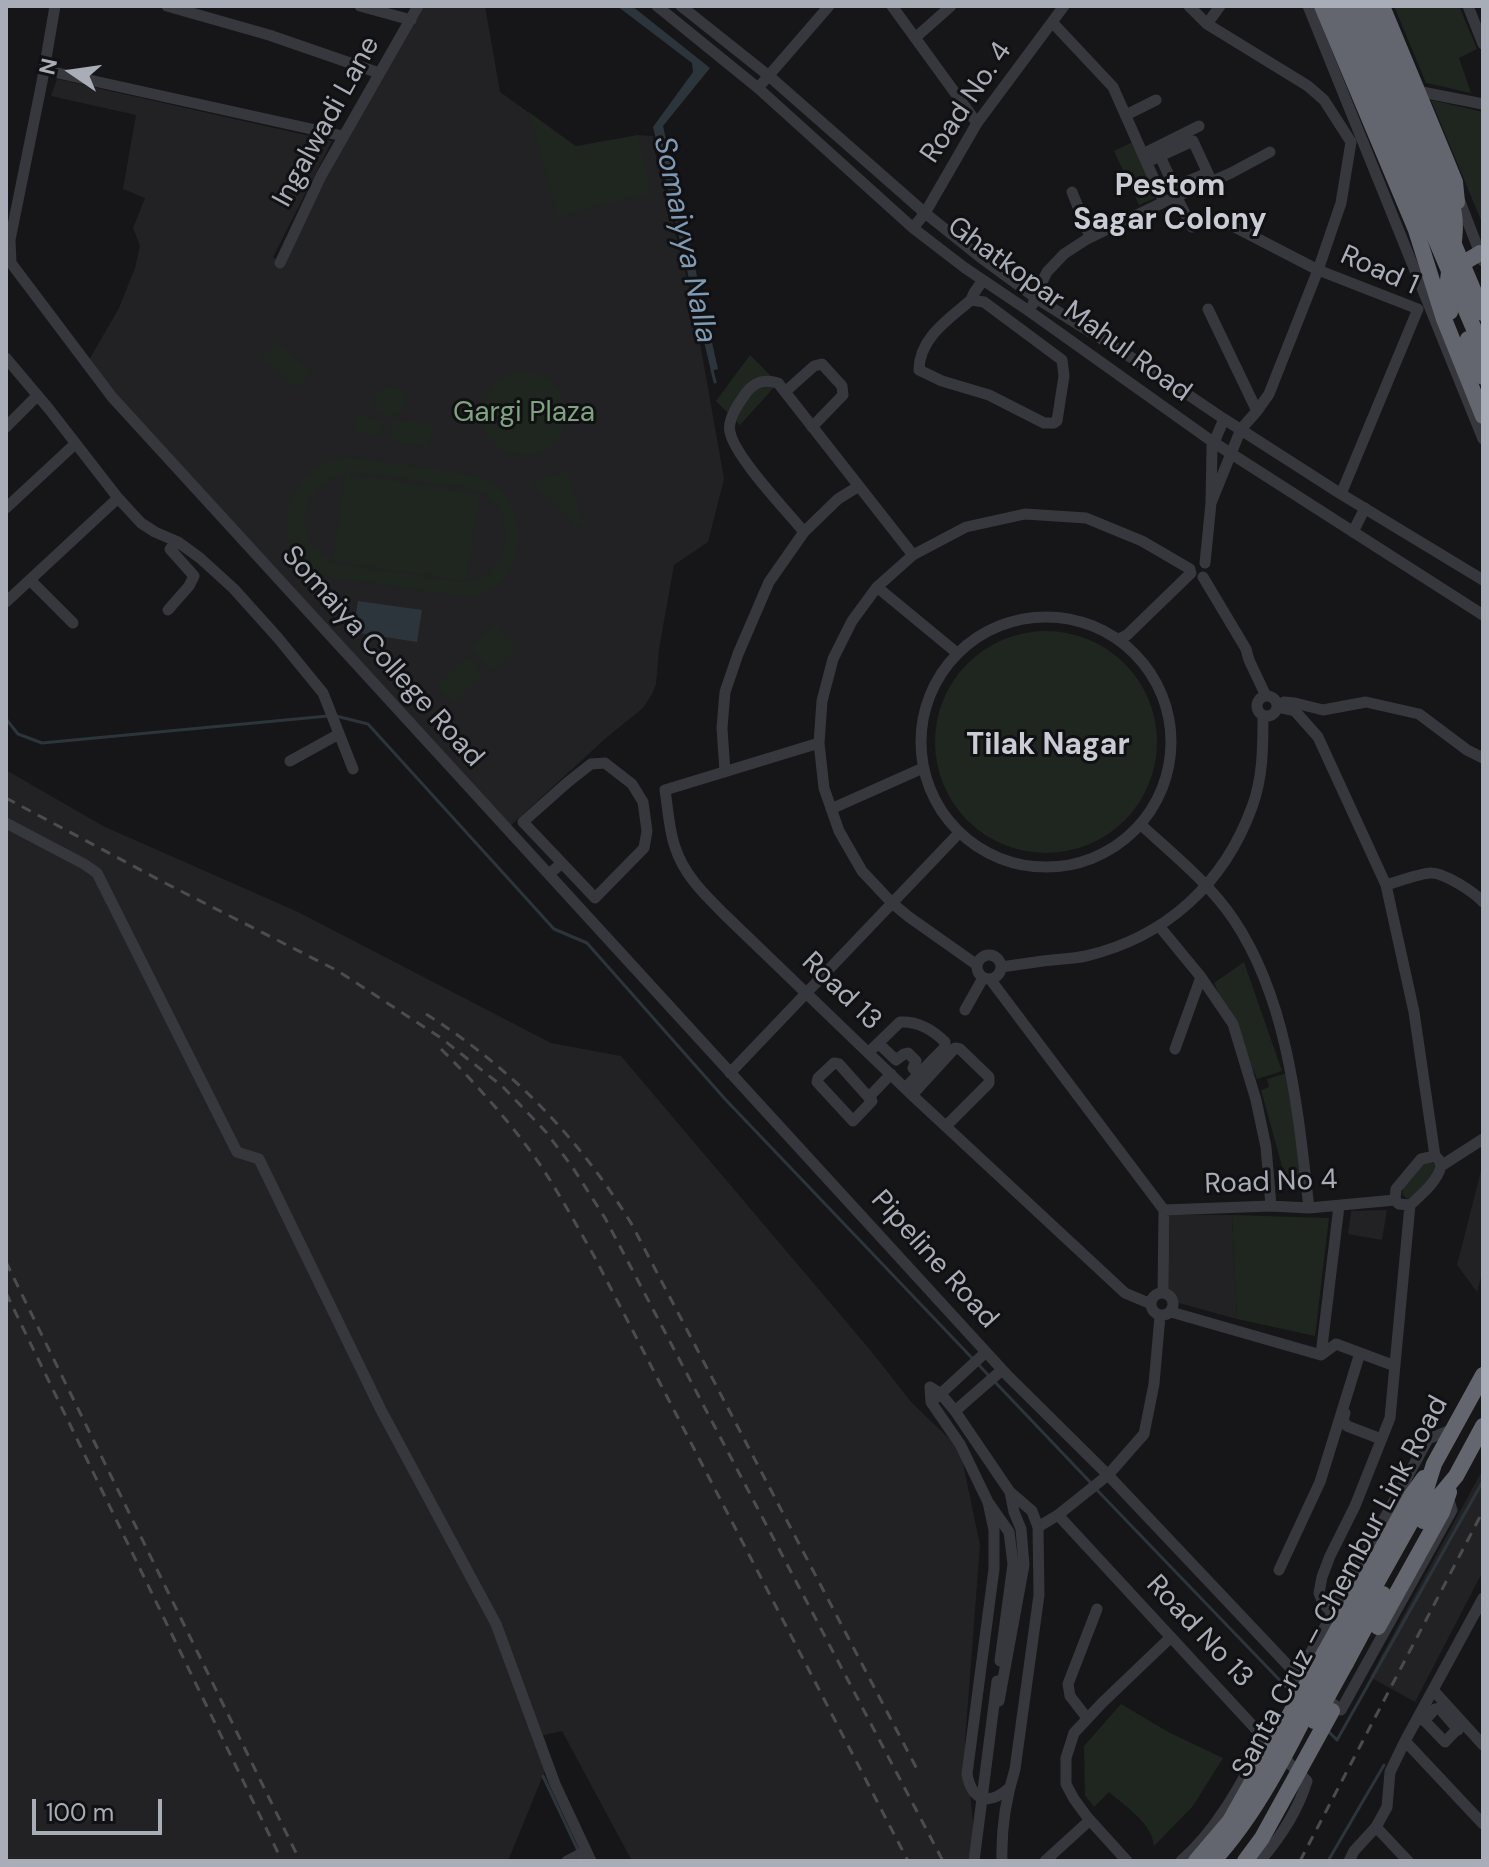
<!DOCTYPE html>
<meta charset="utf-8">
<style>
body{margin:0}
#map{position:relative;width:1489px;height:1867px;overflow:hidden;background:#161618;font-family:"DM Sans",sans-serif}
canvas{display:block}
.frame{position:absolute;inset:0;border:8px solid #a8adb8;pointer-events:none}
.north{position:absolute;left:32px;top:32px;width:80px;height:80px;-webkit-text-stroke:6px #111113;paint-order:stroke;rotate:283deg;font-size:22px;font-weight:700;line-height:32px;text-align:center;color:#a8adb8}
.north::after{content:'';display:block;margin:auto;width:28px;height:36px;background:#a8adb8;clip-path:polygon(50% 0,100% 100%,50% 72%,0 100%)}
.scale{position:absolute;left:32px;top:1799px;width:130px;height:36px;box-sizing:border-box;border:4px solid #a8adb8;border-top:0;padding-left:10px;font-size:24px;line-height:28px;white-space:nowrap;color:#a8adb8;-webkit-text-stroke:6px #111113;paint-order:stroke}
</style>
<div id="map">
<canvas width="1489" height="1867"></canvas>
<div class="frame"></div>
<div class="north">N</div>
<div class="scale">100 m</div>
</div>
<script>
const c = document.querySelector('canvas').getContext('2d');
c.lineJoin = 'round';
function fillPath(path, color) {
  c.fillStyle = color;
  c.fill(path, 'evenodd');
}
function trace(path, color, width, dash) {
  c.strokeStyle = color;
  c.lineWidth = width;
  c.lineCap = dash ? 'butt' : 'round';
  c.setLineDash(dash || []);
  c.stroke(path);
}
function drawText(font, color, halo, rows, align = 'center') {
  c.font = font + ' "DM Sans",sans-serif';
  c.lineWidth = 6;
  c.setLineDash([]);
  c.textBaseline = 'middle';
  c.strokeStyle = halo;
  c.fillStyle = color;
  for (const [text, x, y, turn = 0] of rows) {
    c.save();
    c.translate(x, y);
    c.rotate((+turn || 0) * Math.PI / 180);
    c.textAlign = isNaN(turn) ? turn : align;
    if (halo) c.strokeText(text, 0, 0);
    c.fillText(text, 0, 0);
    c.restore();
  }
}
const built = new Path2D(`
 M419 6H485L500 92 576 146 638 135 653 136 655 152 693 303 724 479 708 542 674 565 659 649 656 684 652 694 643 708 606 738 508 828 115 395 89 360 119 308 135 268 140 246 133 228 145 198 123 189 136 115 51 96 57 79 332 141 273 257 282 264 323 177Z
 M6 770 103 826 298 912 551 1043 621 1056 871 1351 912 1403 960 1449 980 1545 965 1741 973 1823 974 1861H632L562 1731 532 1738 546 1768 508 1861H6Z
 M1483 1163V1270L1477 1292 1457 1265Z
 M1387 1210 1382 1240 1348 1234 1351 1211Z
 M1170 1215H1232L1237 1319 1168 1300Z
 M1483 1469V1571L1415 1702 1370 1677Z`);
const green = new Path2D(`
 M1394 6H1459L1477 49 1459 58 1471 93 1426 83Z
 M1431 100 1483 112V225Z
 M529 112 576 147 638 135 651 193 558 217Z
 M1141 138 1167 193 1139 205 1114 151Z
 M276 341 312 372 298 389 262 358Z
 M750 355 778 383 740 425 716 401Z
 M482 414a42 42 0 1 1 84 0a42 42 0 1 1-84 0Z
 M375 401a15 15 0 1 1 30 0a15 15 0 1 1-30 0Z
 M357 415 382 420 380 437 354 432Z
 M393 419 433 425 429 447 390 441Z
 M351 457 474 475C539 495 530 594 465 597L331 577C260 557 281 461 351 457ZM354 472 468 488C522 501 517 578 462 582L337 564C290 543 298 487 345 473L333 561 467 581 480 494 348 474Z
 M566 470 584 524 575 528 572 526C567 507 542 498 532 482Z
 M495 624 518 648 493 672 470 648Z
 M935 742a111 111 0 1 1 222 0a111 111 0 1 1-222 0Z
 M468 656 484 674 454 703 437 685Z
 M1244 962 1282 1071 1257 1079 1214 983Z
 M1288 1073 1305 1175 1285 1177 1261 1090 1269 1087 1267 1079Z
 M1430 1160 1435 1165C1432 1178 1419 1193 1407 1199L1402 1194 1404 1186 1425 1161Z
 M1232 1215 1329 1218 1315 1336 1237 1319Z
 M1121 1704 1170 1733 1223 1758 1193 1806 1154 1846C1152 1823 1126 1807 1109 1792L1094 1807 1085 1795 1084 1746Z`);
const water = new Path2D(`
 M617 6H632L710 68 663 126 718 369 711 371 653 127 693 72 692 63Z
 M358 601 422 610 417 642 353 632Z`);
const stream = new Path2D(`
 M712 370 715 382
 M336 716 368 724 554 929 587 943 725 1099 972 1358
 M6 719 18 734 42 743 328 716
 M978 1364 989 1376
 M994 1381 1091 1483
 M1096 1489 1293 1694
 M1328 1731 1337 1740 1483 1481
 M543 1776 583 1861
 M1328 1861 1384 1765`);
const minor = new Path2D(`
 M167 6 269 35 379 73
 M360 6 411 20
 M657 6 758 88 913 228 965 268 1029 311 1213 442 1483 615
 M681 6 769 76 925 213 980 257 1036 298 1156 373 1224 419 1341 494 1483 580
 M892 6 977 123
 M1189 6 1207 24 1308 86 1324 100 1351 142 1341 203 1318 270 1269 394 1257 411 1241 429 1211 503
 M1308 6 1483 439
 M1468 6 1483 44
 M1052 22 1113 87 1164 202
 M1207 24 1220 6
 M915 38 951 6
 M58 73 343 136
 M758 88 829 6
 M1422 92 1483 104
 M1126 115 1156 100
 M1143 154 1199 126
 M1160 156 1174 187 1207 173
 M1147 162 1193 141 1211 180
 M1072 192 1090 237
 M1457 194 1483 261
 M1176 196 1192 227
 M1233 226 1318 270 1418 309 1341 494
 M913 228 925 213 977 123 1064 6
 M11 263 112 397 1008 1376 1108 1475 1298 1676 1313 1688
 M11 263 10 240 42 82 55 6
 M280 263 321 176 418 6
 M971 300C949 319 919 338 919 370L942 381 989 395 1044 423H1054L1057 421 1064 376 1062 360 984 302 971 300 974 293 983 280
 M1033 304 1037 292 1047 272 1064 254 1087 239 1164 202 1231 173 1270 152
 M1208 309 1257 411
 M6 358 49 409 118 498 141 523 155 532 178 542 200 558 234 589 278 638 323 693 353 769
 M785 392 814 366 822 364 842 386 843 395 812 427
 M6 427 37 396
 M6 508 75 444
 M804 532C786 510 735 457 730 432 727 419 739 403 746 393 755 381 765 379 778 383L913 555
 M1353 532 1365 508
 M1205 563 1211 503 1212 447 1224 419
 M1203 577 1246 649 1249 660 1266 696
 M30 580 73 623
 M877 587 957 653
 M6 602 118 498
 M168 610 189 586 194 576 170 549 178 542
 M921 742a125 125 0 1 1 250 0a125 125 0 1 1-250 0Z
 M1121 638 1127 635 1191 573
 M1257 706a10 10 0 1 1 20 0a10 10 0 1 1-20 0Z
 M1284 702 1295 703 1323 710 1366 702 1419 714 1467 750 1483 758
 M1277 707 1295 711 1318 737 1386 885 1414 1012 1435 1156 1439 1160 1441 1166
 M819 743 665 790C668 809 669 830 675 847 684 875 704 894 724 914L912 1095 1125 1293 1151 1304
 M290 761 339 734
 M725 772 722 728 725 692 738 654 769 582 804 532 838 499 859 486
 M831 809 923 768
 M6 823 84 864 97 873 237 1152 259 1159 381 1410 496 1624 555 1784 591 1861
 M1140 824C1173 854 1209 883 1234 920 1289 1002 1298 1113 1309 1208
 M549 874 562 863 595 898 644 848 647 831 643 802 632 784 605 763 591 764 568 782 523 822 562 863
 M1386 885C1397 882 1421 873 1431 873 1445 873 1474 892 1483 902
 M1159 926 1201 977 1233 1024 1256 1100 1266 1147 1271 1206
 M977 967a12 12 0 1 1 24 0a12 12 0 1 1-24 0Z
 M977 965 909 917 892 903 862 871 839 831 824 788 819 743 822 701 833 659 852 621 877 587 913 555 966 527 1025 514 1086 518 1142 541 1190 569
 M1001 967C1015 965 1029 963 1043 961 1057 959 1072 959 1086 956 1166 937 1224 884 1252 807 1263 778 1263 746 1263 716
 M990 979 1164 1210
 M965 1010 983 978
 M878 1043 896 1060 904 1054 908 1053 916 1061 913 1068 919 1074
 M1175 1049 1201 977
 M868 1053 900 1022C918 1021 932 1029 945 1042V1047L905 1088
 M834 1063 839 1064 872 1101 853 1121 817 1082 818 1078Z
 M730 1073 959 833
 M912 1095 955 1048 960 1049 989 1077V1083L946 1126
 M869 1097 891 1074
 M1441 1166 1483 1139
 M1395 1200 1396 1189 1421 1159 1435 1156
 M1164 1210 1271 1206 1309 1208 1395 1200 1399 1204 1410 1205C1422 1194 1437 1182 1441 1166
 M1151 1304a11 11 0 1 1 22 0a11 11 0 1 1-22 0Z
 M1163 1293 1164 1210
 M1171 1312 1321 1355
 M1321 1355 1339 1206
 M1321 1355 1336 1344 1395 1366
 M930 1387 941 1394 955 1411 1010 1492 1014 1512 1021 1529 1024 1565 999 1701
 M930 1387 931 1402 960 1444 988 1502 1009 1532 1013 1564 1000 1661
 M936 1398 986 1352
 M955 1411 1002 1370
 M1345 1413 1343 1420 1347 1426 1381 1439
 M988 1502 994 1530V1569L967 1774C972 1801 989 1806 1009 1788
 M1058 1515 1265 1739 1307 1781C1298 1810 1280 1838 1260 1861
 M1038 1527 1058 1515 1108 1475 1144 1434 1154 1384 1160 1316
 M1279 1570 1320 1482 1360 1353
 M1333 1614 1323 1603 1319 1593 1322 1577 1330 1556 1355 1506 1390 1418 1410 1205
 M1298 1676 1428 1439 1453 1429
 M1433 1690 1483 1745
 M1329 1701 1341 1710 1452 1510 1448 1497
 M1419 1715 1445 1742 1463 1723
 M1087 1718 1070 1696 1068 1684 1097 1609
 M1424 1721 1435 1709 1439 1708 1458 1730
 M1405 1741 1483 1824
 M1376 1827 1408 1861
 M567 1861 586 1851
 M1002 1861C1001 1830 1006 1798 1015 1769L1039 1595 1038 1527 1032 1511 1010 1492
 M1045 1861 1090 1820
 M1127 1861 1088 1818 1074 1799 1066 1784V1758L1074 1733 1102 1703 1171 1637
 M1181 1861C1218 1829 1242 1782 1265 1739
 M1349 1861 1354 1851 1376 1827 1387 1807 1390 1772 1405 1741 1483 1598`);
const highway = new Path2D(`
 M1336 6 1483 350
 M1353 6 1483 313
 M1368 6 1397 78
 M1465 262 1480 253
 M1468 339 1483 377
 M1423 1521 1431 1506 1456 1476 1483 1426
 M1378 1627 1442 1512 1449 1492
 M1325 1652 1411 1496 1424 1478
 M1335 1657 1422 1502 1434 1464 1483 1375
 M1346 1663 1383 1594`);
const rail = new Path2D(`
 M6 798 165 883 338 971 441 1038 502 1086 546 1132 573 1168 605 1218 943 1861
 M426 1014C512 1068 578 1137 631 1223L918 1771
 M441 1049C478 1086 511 1123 541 1166 560 1195 577 1226 594 1256L908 1861
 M6 1262 300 1861
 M6 1293 282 1861
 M1300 1861 1483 1511`);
const minorBridge = new Path2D(`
 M974 1861 997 1681`);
const highwayBridge = new Path2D(`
 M1322 6 1416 230 1444 319 1483 416
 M1382 6 1446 160 1455 182 1457 202
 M1397 78C1410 106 1422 134 1434 162 1441 179 1451 196 1454 214 1459 248 1441 277 1450 312
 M1314 1721 1346 1663
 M1196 1861 1230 1821 1325 1652
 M1213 1861C1265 1805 1300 1724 1335 1657
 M1245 1861 1262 1838 1332 1711`);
const streetNames = [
 ["Road No. 4",967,103,-56],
 ["Ingalwadi Lane",327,122,-61],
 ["Road 1",1379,271,24],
 ["Ghatkopar Mahul Road",1069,310,36],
 ["Somaiya College Road",382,657,48],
 ["Road 13",841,992,44],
 ["Road No 4",1271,1183,-2],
 ["Pipeline Road",934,1260,48],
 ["Santa Cruz – Chembur Link Road",1341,1587,-62],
 ["Road No 13",1199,1632,47]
];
const parkNames = [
 ["Gargi Plaza",524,414]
];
const neighbourhoodNames = [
 ["Pestom",1170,187],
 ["Sagar Colony",1170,221],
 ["Tilak Nagar",1048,746]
];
const waterNames = [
 ["Somaiyya Nalla",684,240,78]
];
fillPath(built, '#222225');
fillPath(green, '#1e261f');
fillPath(water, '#2c353c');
trace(stream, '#2c353c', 3);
trace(minor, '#37383d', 11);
trace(highway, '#63666e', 16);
trace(rail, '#4a4c52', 3, [10, 8]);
trace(minorBridge, '#37383d', 11);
trace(highwayBridge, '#63666e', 16);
drawText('28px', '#a8adb8', '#111113', streetNames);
drawText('28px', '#7fa381', '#111113', parkNames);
drawText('bold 30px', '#c9ccd4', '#111113', neighbourhoodNames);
drawText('italic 30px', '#7f9bb3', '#111113', waterNames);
</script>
